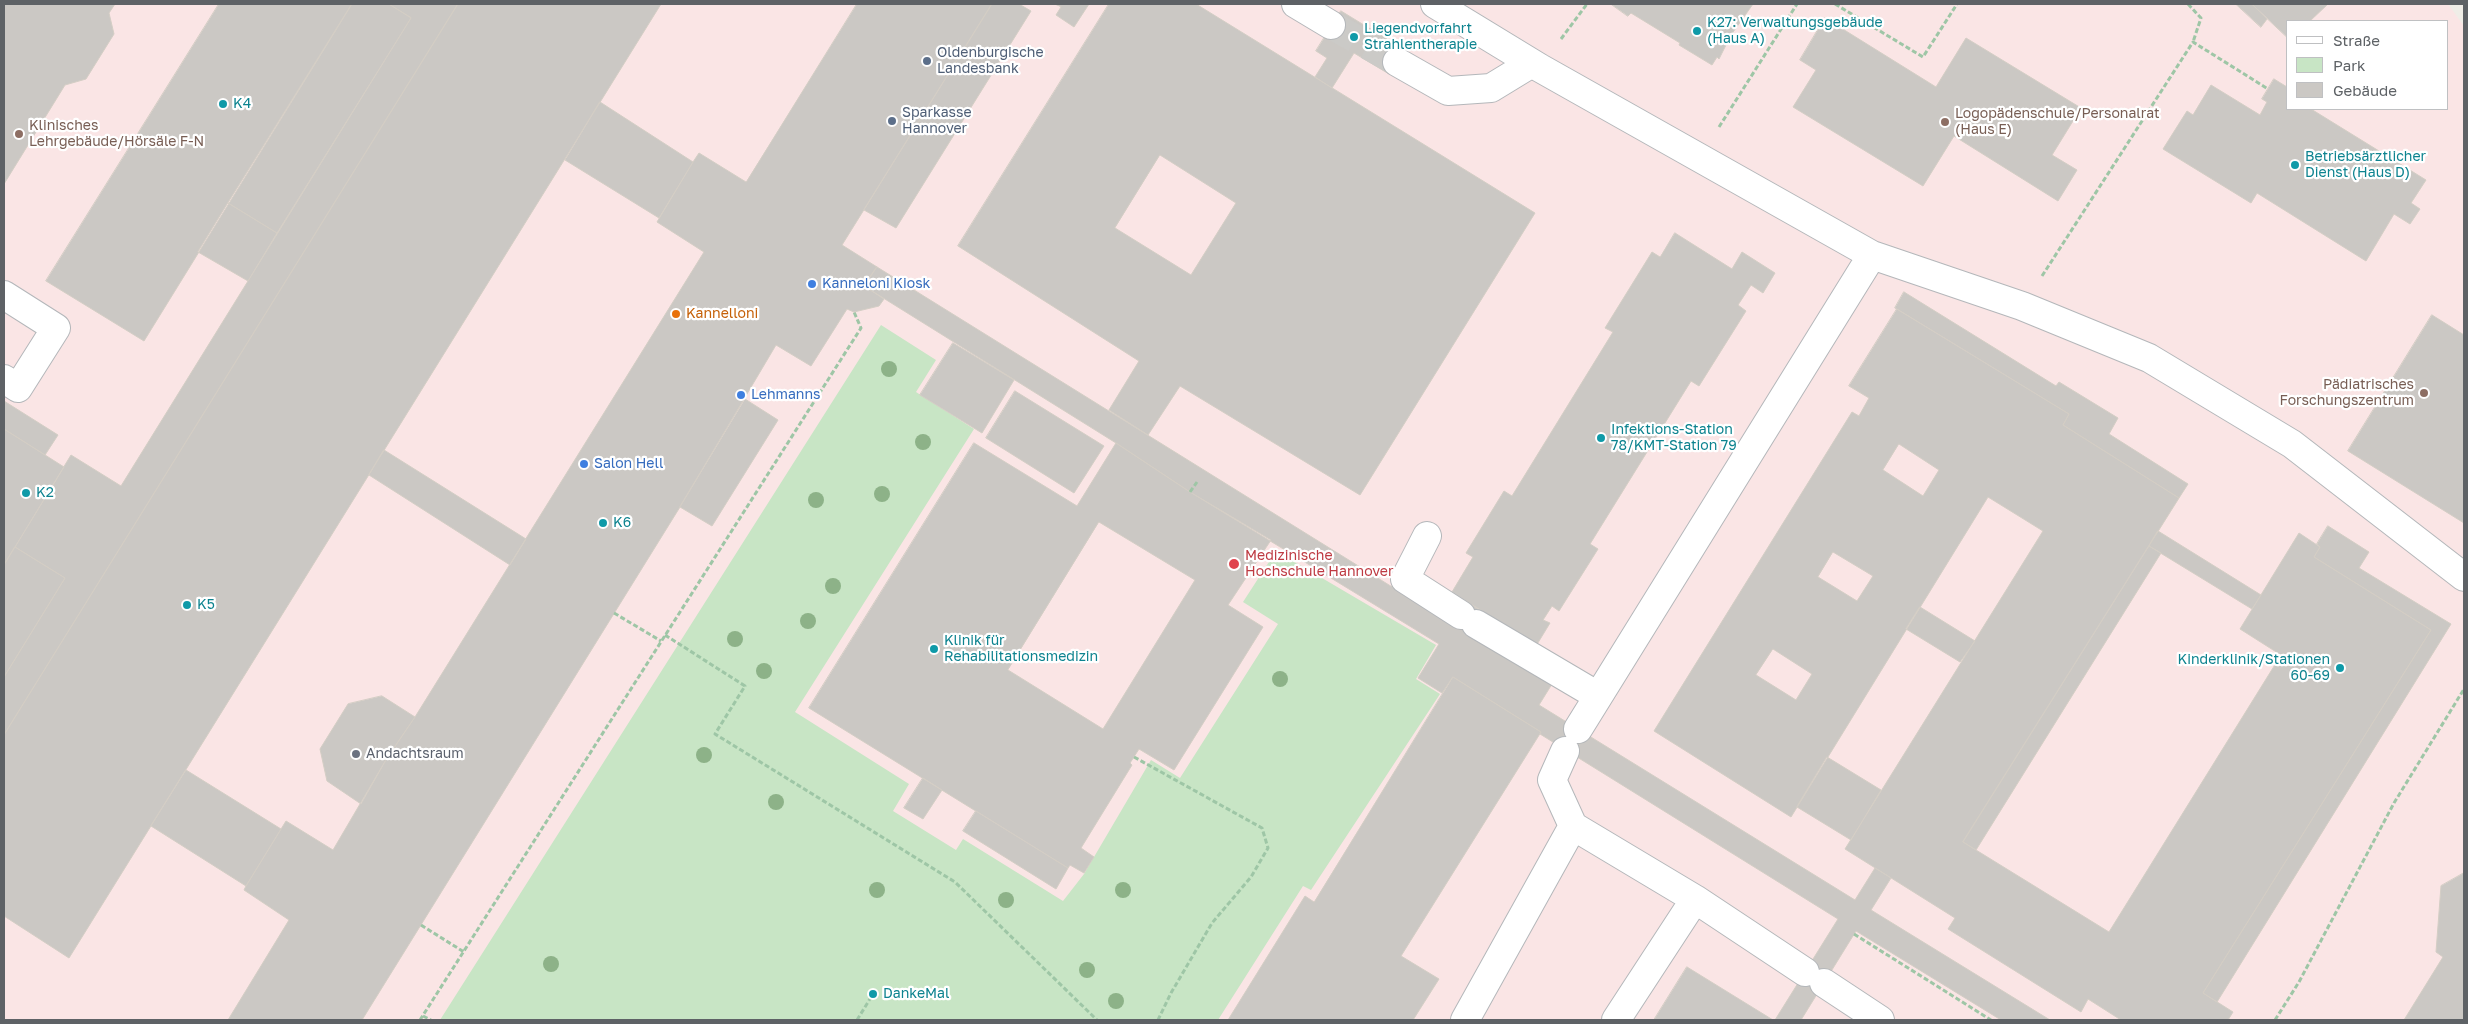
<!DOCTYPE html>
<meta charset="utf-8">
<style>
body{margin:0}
#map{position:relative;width:2468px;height:1024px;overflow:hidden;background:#efede7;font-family:"Golos Text",sans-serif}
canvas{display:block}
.frame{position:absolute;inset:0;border:5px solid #5e6266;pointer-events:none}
.legend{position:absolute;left:2286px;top:20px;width:162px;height:90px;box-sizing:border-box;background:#fff;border:1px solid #bfc0c2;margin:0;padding:6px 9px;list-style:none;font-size:15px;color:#5e6266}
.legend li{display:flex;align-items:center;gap:10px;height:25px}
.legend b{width:25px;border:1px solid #bfc0c2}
</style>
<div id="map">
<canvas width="2468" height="1024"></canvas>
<div class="frame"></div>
<ul class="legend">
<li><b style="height:6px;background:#fff"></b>Straße</li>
<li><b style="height:14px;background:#c8e5c5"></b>Park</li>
<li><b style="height:14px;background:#cbc8c4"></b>Gebäude</li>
</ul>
</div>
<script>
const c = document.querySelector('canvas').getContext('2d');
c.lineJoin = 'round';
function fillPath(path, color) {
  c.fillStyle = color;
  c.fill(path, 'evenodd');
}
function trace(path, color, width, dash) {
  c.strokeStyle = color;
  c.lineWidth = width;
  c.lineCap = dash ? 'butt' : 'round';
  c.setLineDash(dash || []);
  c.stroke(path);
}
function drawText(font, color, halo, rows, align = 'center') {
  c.font = font + ' "Golos Text",sans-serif';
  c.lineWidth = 4.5;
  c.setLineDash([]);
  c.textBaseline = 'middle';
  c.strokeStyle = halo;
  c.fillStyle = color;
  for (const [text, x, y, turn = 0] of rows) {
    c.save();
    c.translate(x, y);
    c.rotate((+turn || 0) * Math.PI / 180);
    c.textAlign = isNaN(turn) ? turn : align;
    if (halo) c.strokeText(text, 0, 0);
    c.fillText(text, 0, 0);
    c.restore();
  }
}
const medical = new Path2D(`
 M4 4H2448L2464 26V1020H4ZM2287 21H2447V109H2287Z`);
const green = new Path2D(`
 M881 325 936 360 916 392 974 429 795 712 909 784 893 811 956 850 963 839 1063 901 1084 874 1151 760 1180 778 1278 624 1243 602 1276 551 1436 645 1416 679 1440 694 1311 890 1303 886 1218 1020H440Z`);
const building = new Path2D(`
 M4 4H115L109 13 114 34 86 79 65 85 4 184Z
 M219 4H352L144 341 46 281Z
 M352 4H389L411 18 277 233 228 203Z
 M389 4H458L4 735V677L65 578 15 547 71 455 121 486 411 18Z
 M458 4H661L69 958 4 916V735Z
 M857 4H992L842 245 877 267 864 286 884 299 879 306 854 312 847 309 811 366 776 345 680 507 362 1020H228L289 920 244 890 246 886 286 821 333 850 387 758 415 717 704 252 657 222 693 162 699 153 746 182Z
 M992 4H1019L1031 11 896 228 864 210Z
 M1055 4H1089L1074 27 1056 15 1061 7Z
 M1109 4H1196L1535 213 1360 495 1180 386 1148 435 1109 410 1139 361 958 246ZM1160 155 1236 203 1191 275 1115 228Z
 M1611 4H1753L1731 35 1719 59 1717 57 1712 65 1679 45 1680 43 1631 13 1628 16Z
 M2236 4H2252L2267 19 2261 27Z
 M2252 4H2328L2310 21H2287V37Z
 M1341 11 1405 50 1389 74 1354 53 1332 88 1315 77 1327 58 1316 51Z
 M1825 18 1936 87 1966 38 2081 108 2052 155 2077 170 2058 201 1954 136 1923 186 1793 107 1816 70 1800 60Z
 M2274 79 2287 87V109H2311L2426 180 2411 203 2420 209 2410 224 2394 214 2366 261 2257 193 2251 203 2163 149 2187 111 2193 115 2211 85 2260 115 2267 102 2262 99Z
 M600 102 693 162 659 218 565 160Z
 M228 203 277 233 248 281 198 252Z
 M1675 233 1732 269 1742 252 1775 273 1763 293 1751 285 1738 305 1746 311 1699 386 1691 381 1590 544 1598 549 1559 611 1552 606 1543 620 1550 623 1536 646 1452 592 1473 557 1466 553 1504 491 1512 496 1613 332 1605 328 1652 252 1660 257Z
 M877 267 1455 626 1469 603 1484 612 1476 624 1552 684 1539 705 1855 900 1875 868 1891 878 1871 910 2050 1020H2001L1856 931 1801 1020H1775L1838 919 1540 734 1541 732 1453 677 1442 693 1418 678 1439 644 1190 492 1116 443 864 286Z
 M1904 292 2056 386 2059 382 2118 418 2109 434 2188 484 2179 498 2063 425 2069 414 1895 308Z
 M1897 309 2069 414 2063 425 2179 498 1963 842 2109 932 2281 655 2240 629 2299 533 2320 547 2314 557 2431 630 2203 993 2233 1012 2228 1020H2121L2088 999 2081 1012 1948 929 1955 918 1845 849 2043 531 1988 497 1791 817 1654 731 1852 412 1859 416 1869 398 1849 386ZM1899 444 1939 470 1923 496 1883 470ZM1833 552 1873 576 1857 601 1818 577ZM1773 649 1812 674 1796 700 1756 675Z
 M2432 315 2464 335V523L2348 451Z
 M953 343 1014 380 982 433 920 395Z
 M1015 391 1104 446 1074 493 986 438Z
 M745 399 778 420 712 526 680 507Z
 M4 401 58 435 45 455 4 429Z
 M4 429 64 467 4 565Z
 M974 443 1077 506 1116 443 1190 492 1271 540 1228 605 1263 627 1174 770 1139 749 1130 763 1132 765 1081 848 1094 857 1084 873 1070 865 1068 868 809 708ZM1099 522 1195 580 1103 729 1008 670Z
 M384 450 526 539 510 565 369 475Z
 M2328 526 2369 552 2359 568 2451 624 2217 1002 2203 993 2431 630 2314 557 2320 547 2317 544Z
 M2158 531 2261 595 2252 609 2149 546Z
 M2149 546 2161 553 1976 850 1963 842Z
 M15 547 65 578 4 677V565Z
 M1920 607 1975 641 1960 662 1906 629Z
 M1453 677 1541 732 1401 956 1439 979 1413 1020H1228L1305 896 1314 902Z
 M382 696 415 717 387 758 361 804 327 781 320 749 348 704Z
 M1827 757 1881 790 1851 840 1797 807Z
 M186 770 281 829 246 886 151 826Z
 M923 778 942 790 923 819 904 808Z
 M976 811 1068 868 1056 889 963 831Z
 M2464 873V1020H2404L2443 957 2436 952 2441 886Z
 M1687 967 1773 1020H1654Z`);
const minorTunnel = new Path2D(`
 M1331 25 1397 62`);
const path = new Path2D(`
 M1835 4 1923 57 1957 4
 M2188 4 2201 18 2193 42
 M1561 39 1587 4
 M1719 127 1797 4
 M2042 276 2193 42 2268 89
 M1190 492 1197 482
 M614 613 661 641
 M665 635 745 686 715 734 955 882 1097 1020
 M1134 757 1262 828 1268 848 1251 877 1212 923 1171 993 1158 1020
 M421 925 464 952
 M1854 934 1991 1020
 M423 1016 431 1020
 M420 1020 861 328 854 312
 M857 1020 873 994
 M2275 1020 2299 982 2394 803 2464 689`);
const minor = new Path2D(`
 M1296 4 1331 25
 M1435 4 1540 68 1872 255 2022 306 2149 358 2292 444 2464 577
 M1397 62 1448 91 1491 88 1532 63
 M4 295 56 328 18 388 4 379
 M1427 536 1405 579 1461 615
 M1476 624 1598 696
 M1578 729 1872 255
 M1565 751 1552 780 1573 826 1695 899 1805 972
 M1824 983 1880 1020
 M1465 1020 1573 826
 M1616 1020 1695 899`);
const trees = [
 [889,369],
 [923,442],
 [882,494],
 [816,500],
 [833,586],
 [808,621],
 [735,639],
 [764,671],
 [1280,679],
 [704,755],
 [776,802],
 [877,890],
 [1123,890],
 [1006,900],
 [551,964],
 [1087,970],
 [1116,1001]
];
const markers = [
 [1697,31,5,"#0f9aa8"],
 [1354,37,5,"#0f9aa8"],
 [927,61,5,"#5c6f8a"],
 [223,104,5,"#0f9aa8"],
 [892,121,5,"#5c6f8a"],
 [1945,122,5,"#8d6e63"],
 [19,134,5,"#8d6e63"],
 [2295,165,5,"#0f9aa8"],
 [812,284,5,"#3f7fe0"],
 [676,314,5,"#e8710a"],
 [2424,393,5,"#8d6e63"],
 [741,395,5,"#3f7fe0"],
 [1601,438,5,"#0f9aa8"],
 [584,464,5,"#3f7fe0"],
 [26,493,5,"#0f9aa8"],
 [603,523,5,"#0f9aa8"],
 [1234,564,6,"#e0444e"],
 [187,605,5,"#0f9aa8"],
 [934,649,5,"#0f9aa8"],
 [2340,668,5,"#0f9aa8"],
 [356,754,5,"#6b7280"],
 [873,994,5,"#0f9aa8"]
];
const cultureNames = [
 ["K27: Verwaltungsgebäude",1707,23],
 ["(Haus A)",1707,39],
 ["Liegendvorfahrt",1364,29],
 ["Strahlentherapie",1364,45],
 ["K4",233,104],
 ["Betriebsärztlicher",2305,157],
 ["Dienst (Haus D)",2305,173],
 ["Infektions-Station",1611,430],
 ["78/KMT-Station 79",1611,446],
 ["K2",36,493],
 ["K6",613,523],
 ["K5",197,605],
 ["Klinik für",944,641],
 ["Rehabilitationsmedizin",944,657],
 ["Kinderklinik/Stationen",2330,660,"right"],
 ["60-69",2330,676,"right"],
 ["DankeMal",883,994]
];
const serviceNames = [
 ["Oldenburgische",937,53],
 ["Landesbank",937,69],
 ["Sparkasse",902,113],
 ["Hannover",902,129]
];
const educationNames = [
 ["Logopädenschule/Personalrat",1955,114],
 ["(Haus E)",1955,130],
 ["Klinisches",29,126],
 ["Lehrgebäude/Hörsäle F-N",29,142],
 ["Pädiatrisches",2414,385,"right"],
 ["Forschungszentrum",2414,401,"right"]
];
const shopNames = [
 ["Kanneloni Kiosk",822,284],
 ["Lehmanns",751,395],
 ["Salon Hell",594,464]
];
const foodNames = [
 ["Kannelloni",686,314]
];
const healthNames = [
 ["Medizinische",1245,556],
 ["Hochschule Hannover",1245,572]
];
const worshipNames = [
 ["Andachtsraum",366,754]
];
fillPath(medical, '#fae5e5');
fillPath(green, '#c8e5c5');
fillPath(building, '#cbc8c4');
trace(building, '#d4cec5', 1);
trace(minorTunnel, '#cbcac7', 28, [28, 14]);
trace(minor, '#b4b7ba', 30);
trace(path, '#9ec6a6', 3, [5, 2.5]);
trace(minor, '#fff', 28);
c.fillStyle = '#8db288';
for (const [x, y] of trees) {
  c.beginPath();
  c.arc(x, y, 8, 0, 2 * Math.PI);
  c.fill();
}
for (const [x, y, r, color] of markers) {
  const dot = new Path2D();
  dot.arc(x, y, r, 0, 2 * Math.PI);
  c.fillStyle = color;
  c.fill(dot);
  trace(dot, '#fff', 2);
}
drawText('14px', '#0d838f', '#fff', cultureNames, 'left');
drawText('14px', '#4e5e75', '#fff', serviceNames, 'left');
drawText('14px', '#785e54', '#fff', educationNames, 'left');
drawText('14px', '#366cbe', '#fff', shopNames, 'left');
drawText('14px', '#c56008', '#fff', foodNames, 'left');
drawText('14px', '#be3a42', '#fff', healthNames, 'left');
drawText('14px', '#5b616d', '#fff', worshipNames, 'left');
</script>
